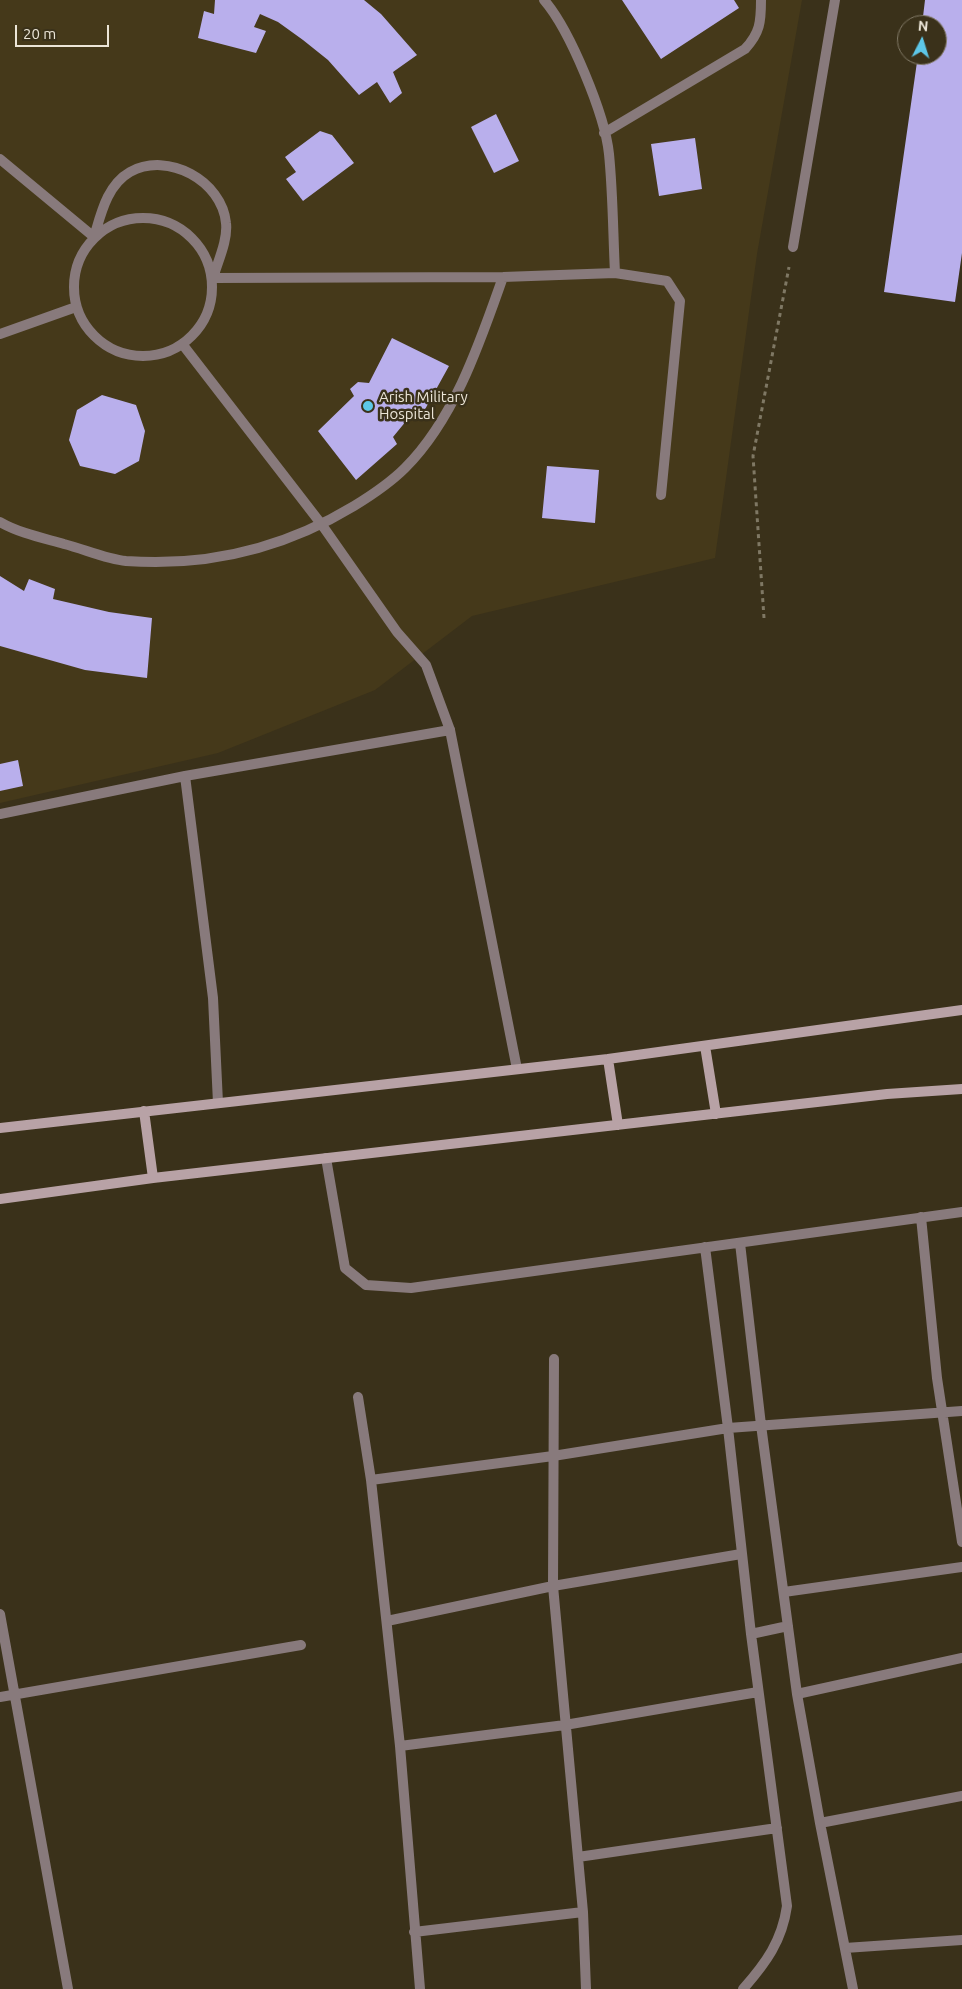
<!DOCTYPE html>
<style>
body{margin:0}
#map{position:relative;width:962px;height:1989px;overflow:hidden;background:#3a311a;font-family:Ubuntu,sans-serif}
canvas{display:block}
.north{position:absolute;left:897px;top:15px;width:50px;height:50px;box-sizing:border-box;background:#3a311a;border:1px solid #817966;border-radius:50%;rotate:5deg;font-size:14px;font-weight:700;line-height:20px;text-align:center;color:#ebe5d7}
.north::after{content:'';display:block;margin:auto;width:18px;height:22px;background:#5dc7e8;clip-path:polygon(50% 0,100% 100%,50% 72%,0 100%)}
.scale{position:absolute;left:15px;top:25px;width:94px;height:22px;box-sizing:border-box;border:2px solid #ebe5d7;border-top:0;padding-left:6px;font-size:15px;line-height:18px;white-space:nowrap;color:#ebe5d7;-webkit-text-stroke:4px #3a311a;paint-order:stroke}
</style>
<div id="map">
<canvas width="962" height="1989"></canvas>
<div class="north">N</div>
<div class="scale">20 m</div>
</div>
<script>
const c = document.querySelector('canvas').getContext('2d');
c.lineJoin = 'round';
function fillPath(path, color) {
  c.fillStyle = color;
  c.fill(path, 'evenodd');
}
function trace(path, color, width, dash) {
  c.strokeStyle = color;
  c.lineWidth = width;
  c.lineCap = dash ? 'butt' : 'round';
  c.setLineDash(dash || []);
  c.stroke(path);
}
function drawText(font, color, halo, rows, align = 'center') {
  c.font = font + ' Ubuntu,sans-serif';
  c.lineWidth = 5;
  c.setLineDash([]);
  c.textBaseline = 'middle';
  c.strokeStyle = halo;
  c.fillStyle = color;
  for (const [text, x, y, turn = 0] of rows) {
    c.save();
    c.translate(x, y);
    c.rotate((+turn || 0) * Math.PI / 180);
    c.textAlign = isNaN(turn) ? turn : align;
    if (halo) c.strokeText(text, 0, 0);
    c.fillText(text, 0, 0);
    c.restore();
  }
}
const built = new Path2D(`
 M0 0H802L757 254 715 558 472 616 375 690 218 753 0 803Z`);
const building = new Path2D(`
 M215 0H364L381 14 417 55 393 72 402 93 390 103 377 82 359 95 328 60 303 40 278 22 260 14 254 27 266 31 256 53 198 38 204 11 214 14Z
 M622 0H734L739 8 661 59Z
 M925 0H962V253L955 302 884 292 918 55H937V25H922Z
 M496 114 519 161 494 173 471 127Z
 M320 131 332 135 354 163 303 201 286 179 296 172 285 157Z
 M695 138 702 189 659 196 651 144Z
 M392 338 449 366 423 413 416 409 393 437 397 444 356 480 318 431 354 396 350 389 358 382 369 383Z
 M102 395 136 405 145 431 139 461 115 474 80 466 69 440 77 410Z
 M547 466 599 470 595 523 542 518Z
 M0 576 24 591 29 579 55 589 53 599 109 612 152 618 147 678 85 670 0 646Z
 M18 760 23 786 0 791V764Z`);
const path = new Path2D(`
 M764 618 753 456 789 267`);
const lane = new Path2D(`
 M544 0C570 30 605 115 609 154 613 194 613 234 615 273
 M604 133 745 49C760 33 761 22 761 0
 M0 159 94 237C101 214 107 185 130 172 168 151 222 181 226 223 228 240 218 261 213 278L503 277 615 273 667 281 680 301 661 495
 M74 287a69 69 0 1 1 138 0a69 69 0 1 1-138 0Z
 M793 247 835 0
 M0 334 76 307
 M183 345 322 525 397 632 426 665 450 730
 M0 522C19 533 43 538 64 544 84 549 106 559 126 561 209 567 283 549 354 506 372 495 390 483 405 468 455 418 480 342 503 277`);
const street = new Path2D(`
 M185 776 213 998 218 1103
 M0 814 185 776 450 730 517 1069
 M326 1158 345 1268 366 1285 411 1288 962 1212
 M921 1217 937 1378 962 1542
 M740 1243 761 1425 797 1694 820 1823 853 1989
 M705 1247 728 1428 751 1634 787 1906C782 1941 766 1963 743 1989
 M554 1359 553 1586 583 1912 586 1989
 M358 1397 371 1480 400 1746 420 1989
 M371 1480 553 1456 728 1428 962 1411
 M784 1592 962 1567
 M0 1614 68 1989
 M387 1621 553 1586 741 1554
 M751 1634 788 1626
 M797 1694 962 1658
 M0 1697 301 1645
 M400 1746 565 1725 758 1692
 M820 1823 962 1796
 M578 1857 777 1828
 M414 1932 583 1912
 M845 1948 962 1940`);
const secondary = new Path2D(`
 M705 1046 716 1114
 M608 1059 618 1125
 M144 1111 153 1178
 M0 1128 608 1059 962 1010
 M0 1199 153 1178 887 1094 962 1089`);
const markers = [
 [368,406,6,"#5dc7e8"]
];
const poiNames = [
 ["Arish Military",379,397],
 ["Hospital",379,414]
];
fillPath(built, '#45391a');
fillPath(building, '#b9afec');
trace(path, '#7f7864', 3, [4, 4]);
trace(lane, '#887a7c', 10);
trace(street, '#887a7c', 10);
trace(secondary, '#b8a2a6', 10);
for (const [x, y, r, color] of markers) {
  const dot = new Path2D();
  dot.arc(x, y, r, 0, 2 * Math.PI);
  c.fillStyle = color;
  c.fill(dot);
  trace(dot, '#3a311a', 2);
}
drawText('15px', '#ebe5d7', '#3a311a', poiNames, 'left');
</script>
